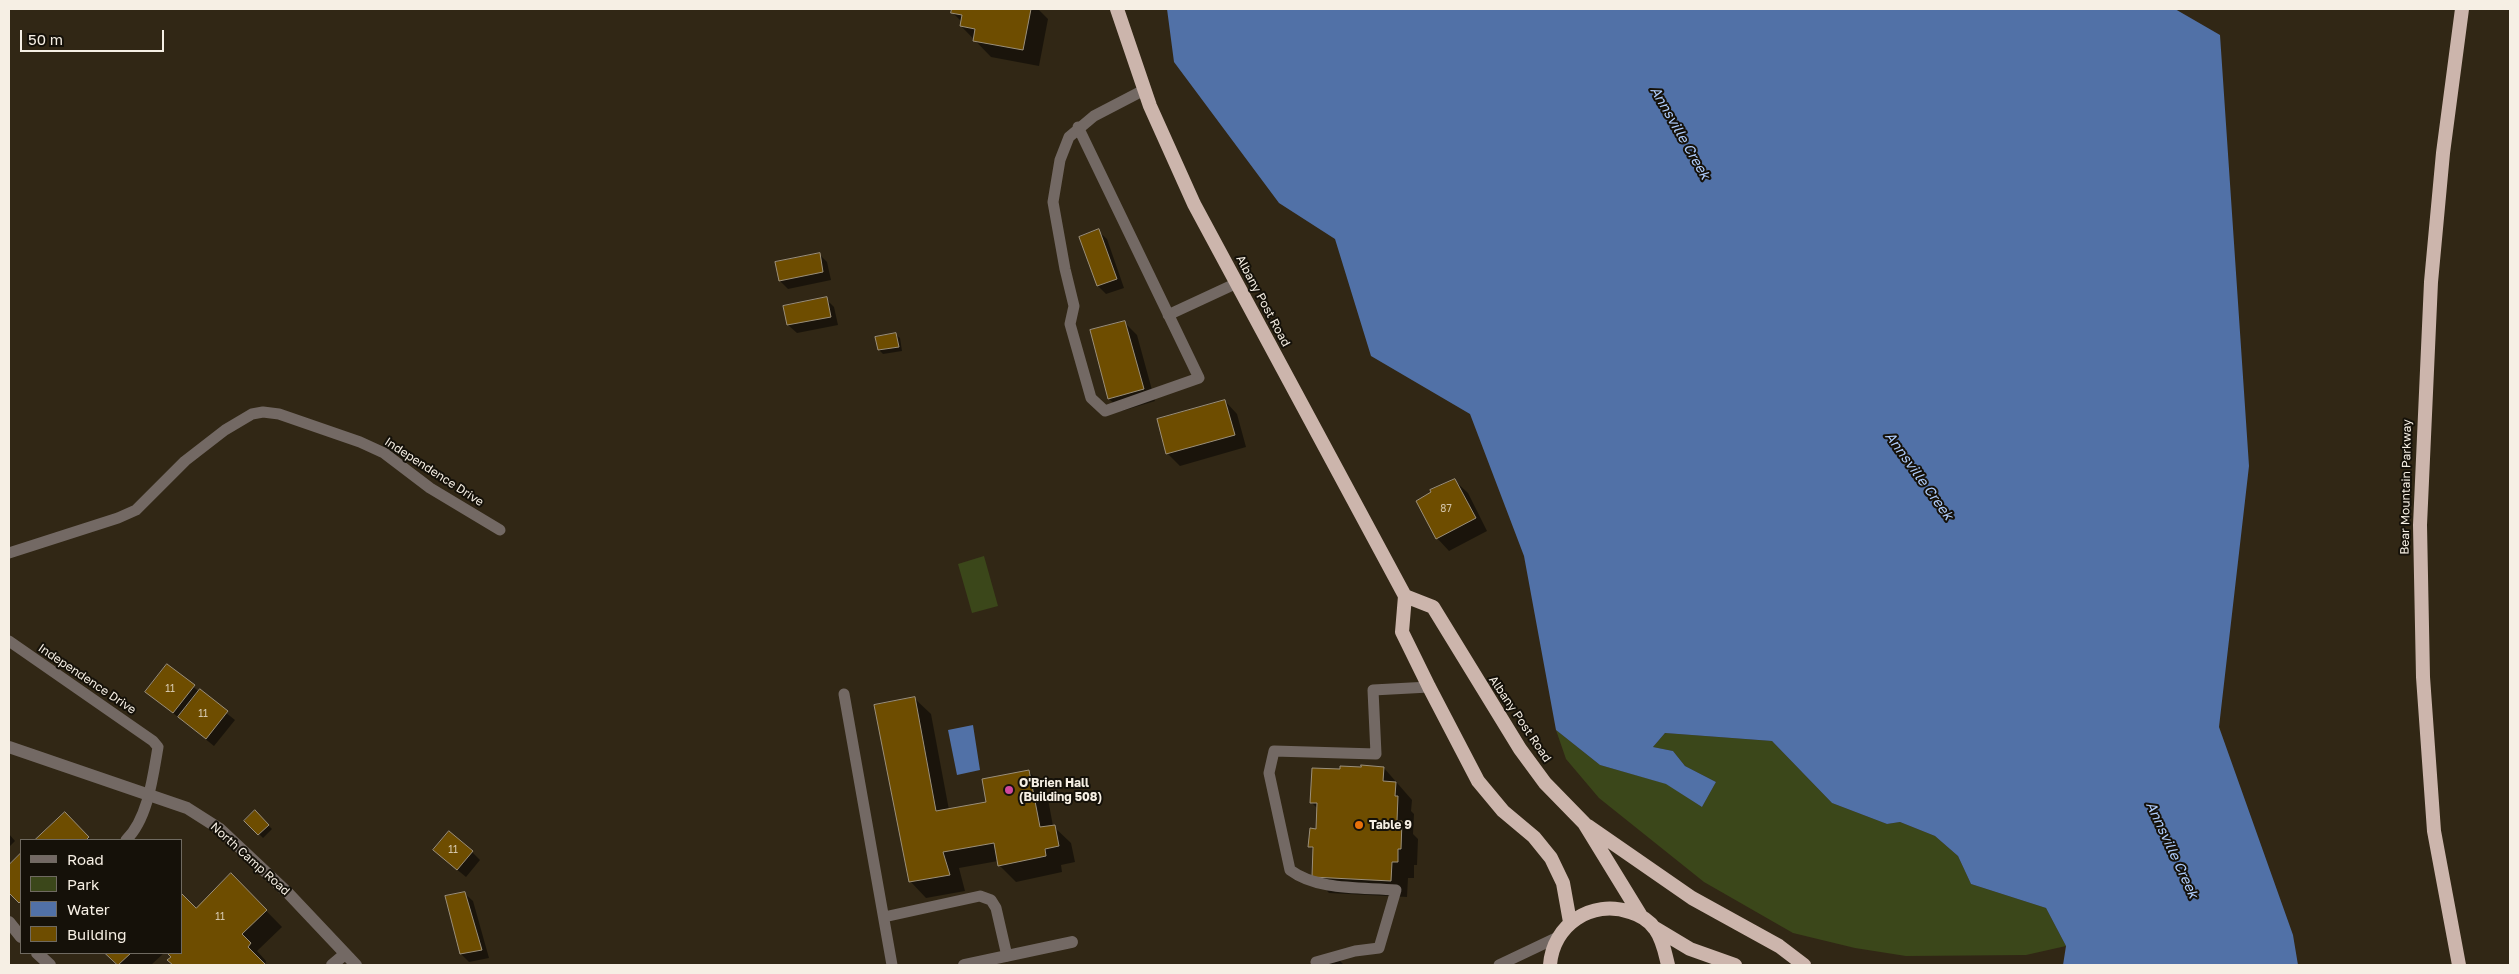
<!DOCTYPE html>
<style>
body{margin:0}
#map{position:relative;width:2519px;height:974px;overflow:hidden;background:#312715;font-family:"Golos Text",sans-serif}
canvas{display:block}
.frame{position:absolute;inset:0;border:10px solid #f6efe4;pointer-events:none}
.legend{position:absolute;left:20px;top:839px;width:162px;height:115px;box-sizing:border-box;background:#151109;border:1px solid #6f6a61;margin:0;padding:6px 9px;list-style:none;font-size:15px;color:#f6efe4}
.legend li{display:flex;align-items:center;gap:10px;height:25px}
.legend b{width:25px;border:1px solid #6f6a61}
.scale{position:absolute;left:20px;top:30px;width:144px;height:22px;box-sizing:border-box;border:2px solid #f6efe4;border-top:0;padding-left:6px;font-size:15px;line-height:18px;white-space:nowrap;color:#f6efe4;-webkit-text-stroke:4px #151109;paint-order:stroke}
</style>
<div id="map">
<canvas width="2519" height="974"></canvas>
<div class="frame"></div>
<ul class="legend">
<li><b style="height:6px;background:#736964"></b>Road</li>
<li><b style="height:14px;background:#3b471a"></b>Park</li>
<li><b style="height:14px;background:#5171a7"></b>Water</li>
<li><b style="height:14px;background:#6e4d00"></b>Building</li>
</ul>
<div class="scale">50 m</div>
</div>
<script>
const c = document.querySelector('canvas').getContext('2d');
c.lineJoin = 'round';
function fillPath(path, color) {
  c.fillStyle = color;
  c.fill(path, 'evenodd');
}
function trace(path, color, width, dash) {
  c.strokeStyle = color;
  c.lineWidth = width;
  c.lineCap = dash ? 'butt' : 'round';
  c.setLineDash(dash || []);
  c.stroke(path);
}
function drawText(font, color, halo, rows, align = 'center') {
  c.font = font + ' "Golos Text",sans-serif';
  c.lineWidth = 4;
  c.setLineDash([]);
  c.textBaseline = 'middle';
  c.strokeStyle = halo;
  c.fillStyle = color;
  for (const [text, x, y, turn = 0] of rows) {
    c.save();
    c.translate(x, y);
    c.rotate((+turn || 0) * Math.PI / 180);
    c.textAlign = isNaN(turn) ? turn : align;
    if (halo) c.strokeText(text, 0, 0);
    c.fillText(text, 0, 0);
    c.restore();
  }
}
const green = new Path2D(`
 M984 556 998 606 972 613 958 564Z
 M1556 730 1600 765 1667 784 1702 807 1716 782 1685 766 1673 751 1653 747 1665 733 1772 741 1832 803 1887 824 1900 822 1935 836 1958 856 1971 884 2046 908 2066 946 2026 955 1906 956 1855 948 1793 933 1704 882 1599 798 1566 759Z`);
const water = new Path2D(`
 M1167 9H2175L2220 35 2249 466 2219 727 2293 935 2298 965H2063L2066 946 2046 908 1971 884 1958 856 1935 836 1900 822 1887 824 1832 803 1772 741 1665 733 1653 747 1673 751 1685 766 1716 782 1702 807 1666 784 1600 765 1556 730 1524 556 1470 414 1371 356 1335 239 1279 203 1174 62Z
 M973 725 980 770 957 775 948 730Z`);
const shadow = new Path2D(`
 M954 9H1038L1048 19 1039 66 991 57 961 26 962 22 953 13Z
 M1098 231 1107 239 1124 288 1106 294 1098 286 1080 237Z
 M819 254 827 262 831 280 788 289 780 281Z
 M826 299 834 307 838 325 797 333 788 325 785 307Z
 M1124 322 1137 335 1155 401 1122 411 1109 399Z
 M896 335 900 338 902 351 883 354 879 350 877 338Z
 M1225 401 1237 414 1246 447 1180 466 1167 453Z
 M1455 481 1468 493 1487 531 1449 551 1437 538Z
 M167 666 235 720 214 746 147 692Z
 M914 698 931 714 949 810 988 803 1029 772 1046 788 1053 826 1071 843 1075 862 1061 865 1062 872 1016 882 999 865 998 861 959 868 965 891 926 898 910 881Z
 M1384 768 1412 800 1411 811 1414 814 1413 834 1418 839 1417 865H1414V878H1408L1407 897 1329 893 1313 876 1314 851 1310 846 1317 830 1318 809 1311 802 1341 771Z
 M255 812 272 829 263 838 246 821Z
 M65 814 91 840H37Z
 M9 834 15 841 9 847Z
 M472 852 480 860 466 877 443 858Z
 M21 855V904L9 891V867Z
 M231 875 282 927 257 951 266 961 265 965H174L170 961 173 957 169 953H181L196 909Z
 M464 893 473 901 489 958 469 962 461 954Z
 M107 953H164L151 965H119Z
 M1340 961 1344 965H1325Z`);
const building = new Path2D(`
 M952 9H1031L1023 50 973 41 975 29 960 26 962 15 951 13Z
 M1099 229 1117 279 1097 286 1079 237Z
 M820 253 823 272 779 281 775 262Z
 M827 297 831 317 787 325 783 306Z
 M1125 321 1144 389 1108 399 1090 330Z
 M896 333 899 347 878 350 875 337Z
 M1225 400 1235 435 1166 454 1157 419Z
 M1455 479 1476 518 1436 539 1416 501 1431 492 1430 490Z
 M167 664 195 685 173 713 145 692Z
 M200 689 228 711 206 739 178 717Z
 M915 697 936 811 986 802 982 779 1029 770 1040 827 1055 825 1059 846 1045 849 1046 856 998 866 994 843 943 852 950 875 909 882 874 705Z
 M1361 765 1384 767 1383 781 1396 782 1395 796H1398L1397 821H1402L1401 849H1398V862H1392L1391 881 1312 877 1313 847H1308L1310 828 1316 829 1317 803H1310L1312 768 1340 769V766L1361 767Z
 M255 810 269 825 258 835 244 821Z
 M65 812 89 837 86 840H35Z
 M449 831 473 851 457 870 433 850Z
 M21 853V901L19 903 9 893V865Z
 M231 873 267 910 242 934 251 943 248 947 266 965H173L167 960 171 957 167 953H181V893L196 908Z
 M465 892 482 950 460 954 445 896Z
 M105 953H131L118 965Z`);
const service = new Path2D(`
 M1078 127 1199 378 1105 411 1091 398 1070 324 1074 306 1065 269 1053 202 1060 160 1069 137 1094 116 1144 90
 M1168 315 1237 283
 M9 553 118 518 136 510 185 461 225 430 252 414 263 412 279 414 360 442 384 453 430 488 500 530
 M9 641 153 741 158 747C153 776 148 819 126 840
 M844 694 892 965
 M884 917 980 896 991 900 996 908 1007 956
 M1317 965 1316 962 1355 951 1379 948 1396 890C1362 887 1318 891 1290 870L1269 773 1274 751 1376 754 1373 690 1429 687
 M1499 965 1558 937`);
const minor = new Path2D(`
 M9 747 187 808 220 829 288 893 356 965
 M9 922 21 937
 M37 953 50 965
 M332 965 345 954
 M964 965 1072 942`);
const trunk = new Path2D(`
 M1117 9 1150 106 1194 204 1405 596 1402 632 1429 687 1478 781 1503 811 1534 837 1551 858 1563 883 1570 922
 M1405 596 1433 607 1520 749 1545 783 1584 823 1641 916
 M1588 826 1692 898 1779 946 1804 965
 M1655 928 1690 949 1735 965
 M1550 965C1553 925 1591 899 1630 912 1640 915 1649 920 1655 929 1663 940 1665 953 1668 965
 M2459 965 2434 831 2423 677 2420 525 2431 282 2443 153 2462 9`);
const markers = [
 [1009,790,5,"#d1479c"],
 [1359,825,5,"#e8710a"]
];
const numberNames = [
 ["87",1446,509],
 ["11",170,689],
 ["11",203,714],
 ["11",453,850],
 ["11",220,917]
];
const streetNames = [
 ["Albany Post Road",1263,301,62],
 ["Independence Drive",434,472,33],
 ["Bear Mountain Parkway",2406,487,-89],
 ["Independence Drive",87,679,34],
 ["Albany Post Road",1520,719,56],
 ["North Camp Road",250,859,42]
];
const poiNames = [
 ["O'Brien Hall",1019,783],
 ["(Building 508)",1019,797],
 ["Table 9",1369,825]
];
const waterNames = [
 ["Annsville Creek",1680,133,60],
 ["Annsville Creek",1919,476,54],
 ["Annsville Creek",2172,850,65]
];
fillPath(green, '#3b471a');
fillPath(water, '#5171a7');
fillPath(shadow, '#0007');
fillPath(building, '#6e4d00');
trace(building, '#9b8f7a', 1);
trace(service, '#736964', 11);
trace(minor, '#736964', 12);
trace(trunk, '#ccb5ac', 14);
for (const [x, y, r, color] of markers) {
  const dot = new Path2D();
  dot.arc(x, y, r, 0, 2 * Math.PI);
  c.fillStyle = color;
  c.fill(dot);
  trace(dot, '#151109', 2);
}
drawText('10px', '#d4c6ab', null, numberNames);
drawText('12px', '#f6efe4', '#151109', streetNames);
drawText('bold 12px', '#f6efe4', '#151109', poiNames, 'left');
drawText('italic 14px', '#afccfb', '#151109', waterNames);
</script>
